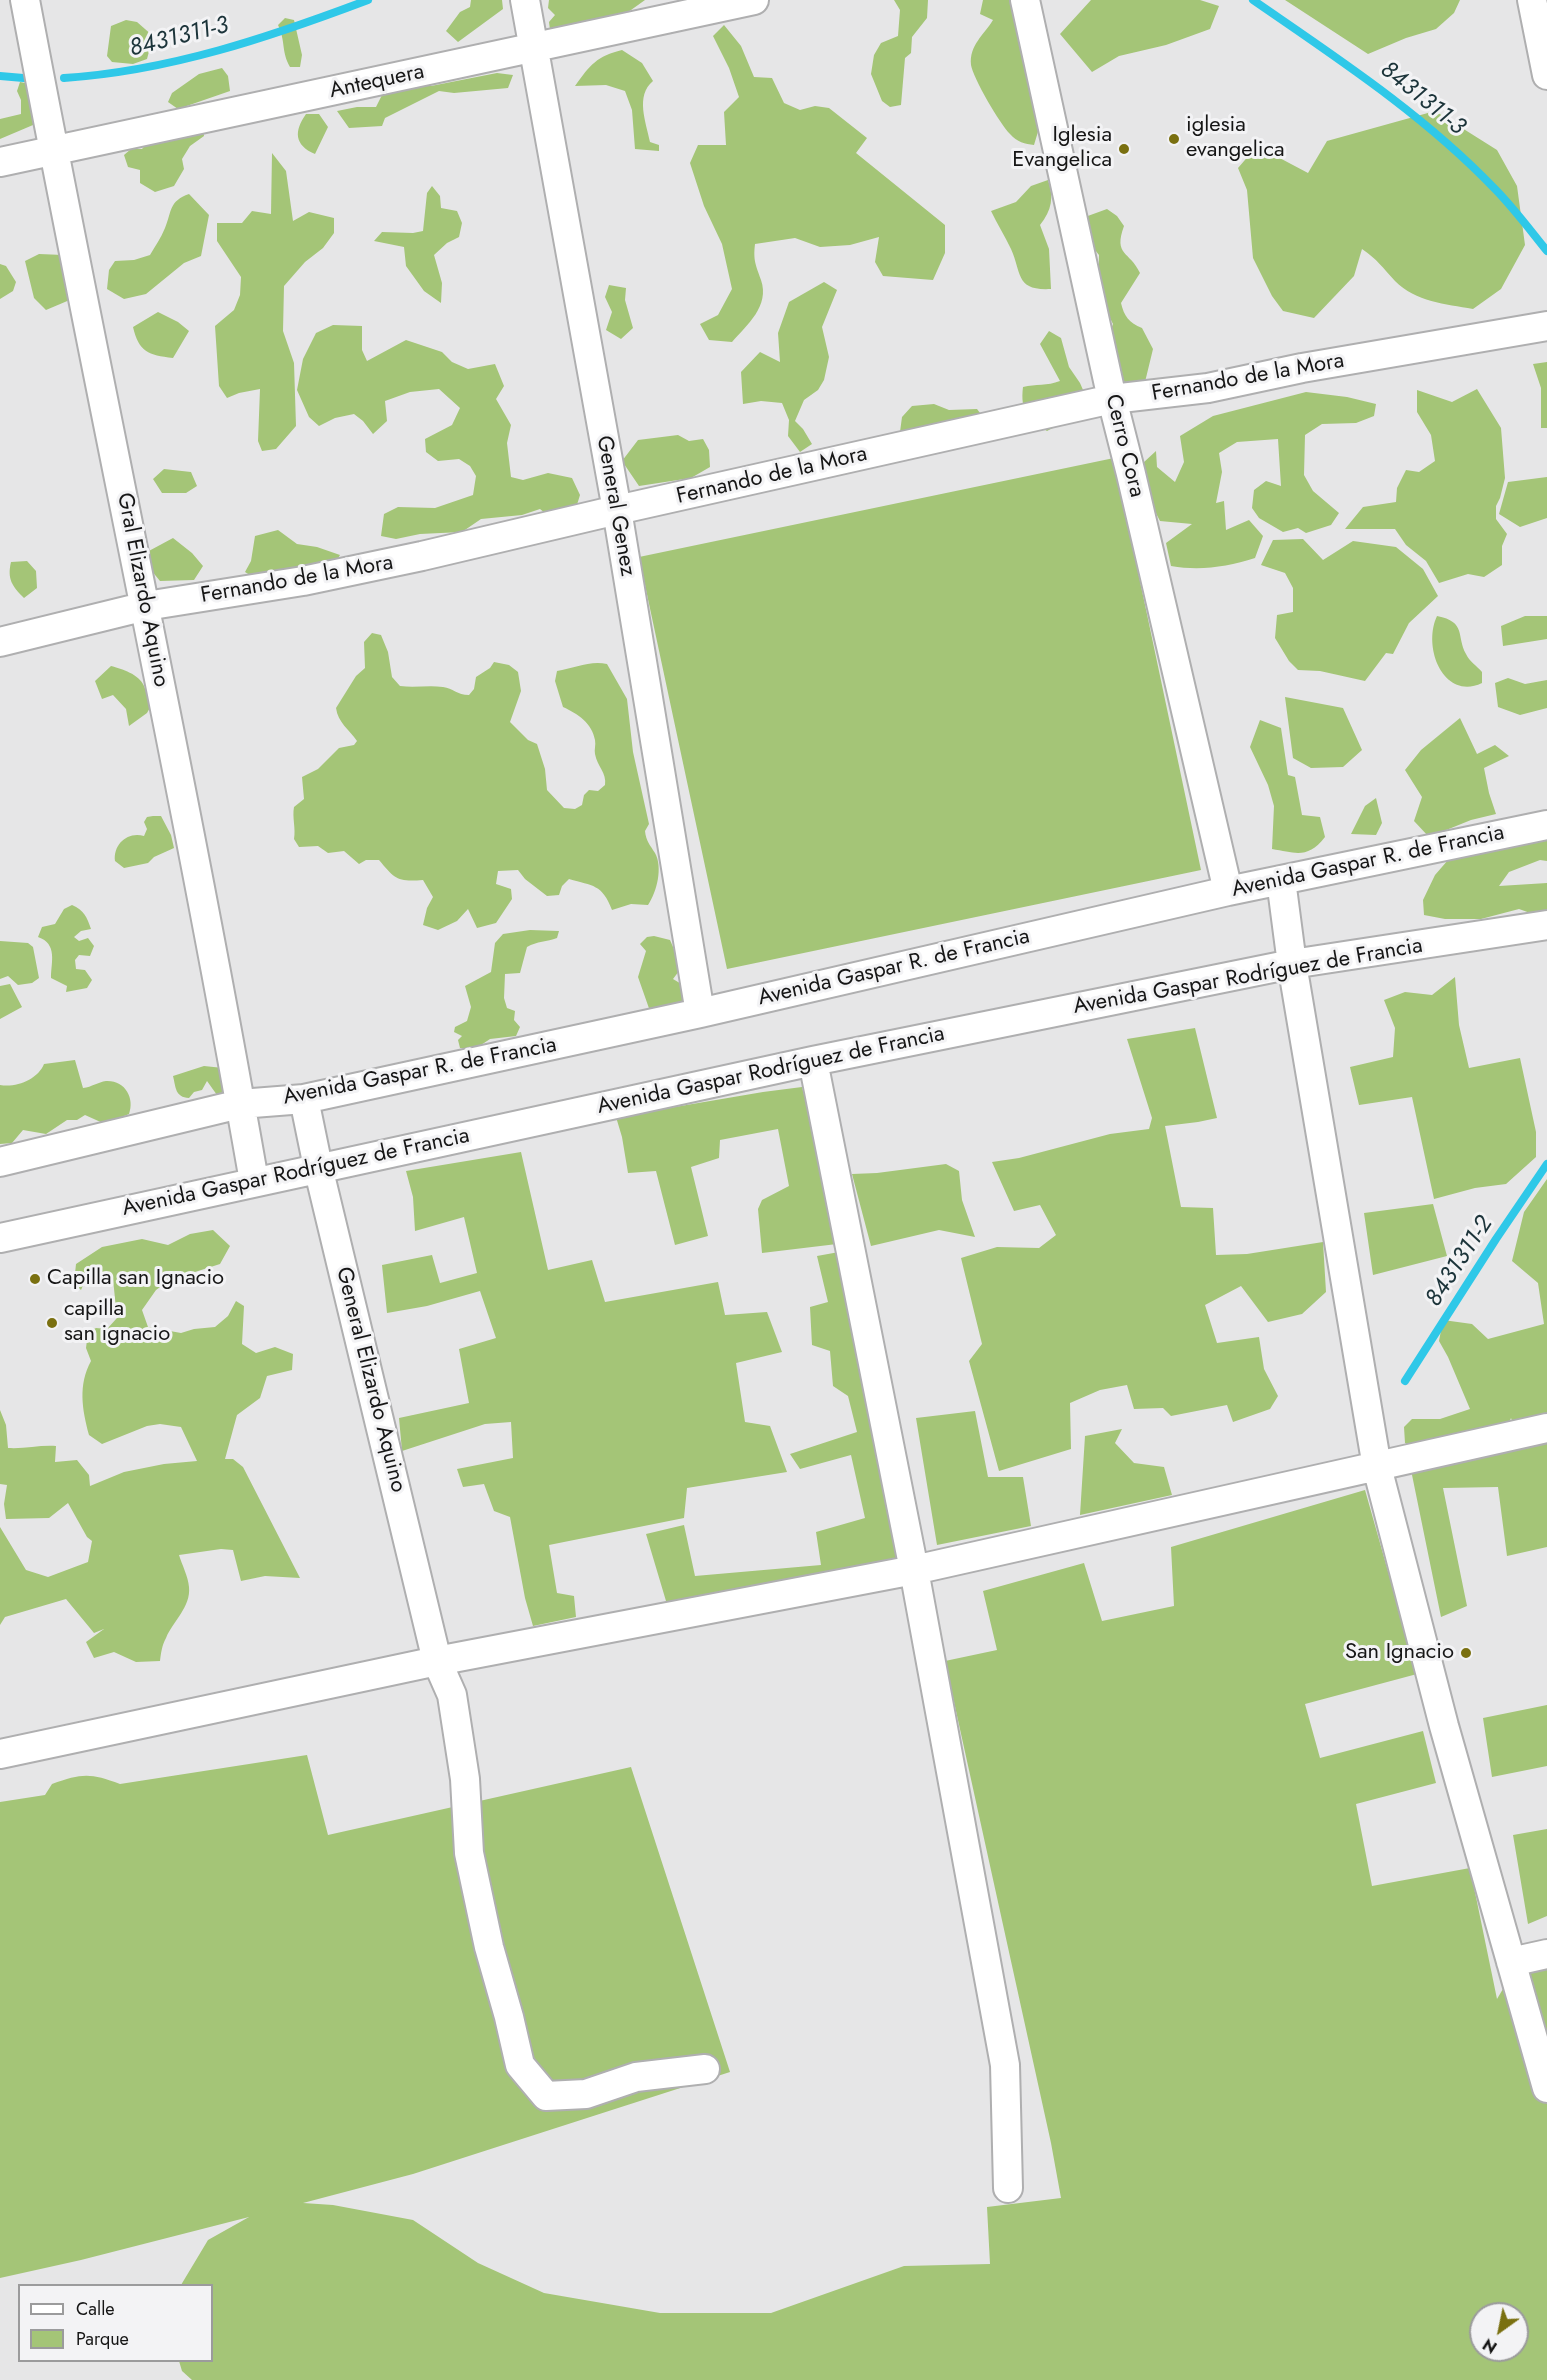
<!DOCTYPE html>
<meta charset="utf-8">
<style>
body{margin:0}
#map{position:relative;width:1547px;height:2380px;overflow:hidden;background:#e6e6e7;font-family:Jost,sans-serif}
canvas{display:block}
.legend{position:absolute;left:18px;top:2284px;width:195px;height:78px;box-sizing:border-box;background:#f3f3f5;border:2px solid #9b9b9c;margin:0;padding:8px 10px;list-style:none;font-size:18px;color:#161616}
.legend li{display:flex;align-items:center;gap:12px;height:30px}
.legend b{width:30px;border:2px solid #9b9b9c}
.north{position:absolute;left:1469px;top:2302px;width:60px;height:60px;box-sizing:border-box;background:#f3f3f5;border:2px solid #9b9b9c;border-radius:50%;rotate:213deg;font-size:16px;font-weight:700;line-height:24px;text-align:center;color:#161616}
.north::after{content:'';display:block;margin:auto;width:21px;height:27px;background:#7a7010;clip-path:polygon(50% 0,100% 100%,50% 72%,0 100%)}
</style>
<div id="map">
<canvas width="1547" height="2380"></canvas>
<ul class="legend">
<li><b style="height:8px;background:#fff"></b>Calle</li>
<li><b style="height:16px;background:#a4c577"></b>Parque</li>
</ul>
<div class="north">N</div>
</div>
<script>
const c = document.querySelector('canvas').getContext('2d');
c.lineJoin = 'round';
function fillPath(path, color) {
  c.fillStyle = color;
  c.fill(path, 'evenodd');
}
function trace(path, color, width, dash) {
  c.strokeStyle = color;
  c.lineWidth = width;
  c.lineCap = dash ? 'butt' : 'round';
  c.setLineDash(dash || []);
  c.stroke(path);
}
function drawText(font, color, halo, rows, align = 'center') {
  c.font = font + ' Jost,sans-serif';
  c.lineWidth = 6;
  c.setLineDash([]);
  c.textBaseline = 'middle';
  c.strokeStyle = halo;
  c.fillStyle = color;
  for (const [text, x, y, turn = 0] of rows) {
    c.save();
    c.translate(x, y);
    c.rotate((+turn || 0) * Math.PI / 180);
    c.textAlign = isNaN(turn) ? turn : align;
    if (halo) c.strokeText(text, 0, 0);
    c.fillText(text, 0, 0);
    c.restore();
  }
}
const green = new Path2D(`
 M471 0H502L503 9 458 42 446 31 460 12 470 7Z
 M549 0H645L624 15H612L600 20H588L578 27 550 30 549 22 555 15 548 8Z
 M894 0H928L927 18 912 37 911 53 905 58 901 105 890 107 882 101 871 74 874 55 881 43 898 36 900 10Z
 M983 0H1016L1040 125 1034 145C1025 144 1017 142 1010 134 1000 124 973 78 971 65 969 45 984 35 993 20L980 14Z
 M1091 0H1200L1219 6 1210 29 1166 45 1119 56 1092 72 1060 34Z
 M1285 0H1460L1454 13 1436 29 1406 38 1368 54Z
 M285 18 294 20 302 55 300 67H290C281 51 286 42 278 25Z
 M126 20 137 22 153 36 147 59 133 64 112 62 107 56 111 26Z
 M724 25 741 46 754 77 772 78 784 103 800 110 815 106 829 108 867 138 856 153 945 225V253L933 280 883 276 875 262 879 237 850 245 820 247 795 238 755 244C753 261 756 265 761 280 770 306 747 325 732 342L709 340 700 324 718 315 732 289 722 244 704 206 690 163 698 145H726L724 112 739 97 729 68 713 36Z
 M622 50 642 63 653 81C635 96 646 122 650 142L659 145V151L635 149 632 110 625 91 606 85 575 86C590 65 597 56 622 50Z
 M222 68 228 76 230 91 178 109 168 102 172 93 199 74Z
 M497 73 513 75 508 88 454 93 439 91 385 118 382 126 349 128 337 111 357 107H376L384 91 407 86H431Z
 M20 82 30 84 39 112 33 125 0 139V119L21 114V100L17 91Z
 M1435 111 1497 150 1517 186 1525 245 1501 289 1473 309C1445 304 1416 302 1395 281 1383 268 1377 259 1362 249L1354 276 1314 318 1283 311 1272 296 1253 258 1247 190 1238 168 1257 146 1308 173 1327 141Z
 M306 114H319L328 127 315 154C294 145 294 131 306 114Z
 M203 126 204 136 190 146 182 159 184 169 174 186 155 192 140 183V170L128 167 124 155 131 149H142L147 143Z
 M272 153 286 171 293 221 309 212 334 218V233L323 248 305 262 284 286 283 331 294 363 296 426 276 449 262 451 258 441 260 389 239 393 227 398 219 386 215 326 234 310 240 295 241 277 217 241V223H242L252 211 271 214Z
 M1048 180C1054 197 1052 210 1040 225L1049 249 1051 289C1015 291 1022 273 1011 249 1005 236 997 224 991 211L1016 202 1031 186Z
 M432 186 440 196 441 208 457 211 462 223 459 237 447 243 434 255 442 283 441 303 424 291 406 266 404 247 374 241 382 232 413 233 423 231 427 193Z
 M189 194 209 215 201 256 184 263 146 294 124 299 107 289 109 270 115 261 134 260 150 255C155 246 161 238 165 228 172 211 169 201 189 194Z
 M1107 209 1117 216 1124 226C1113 256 1130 251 1140 273L1121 303C1124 316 1129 323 1142 328L1153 349 1145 382 1138 392 1118 380 1109 334 1113 324 1107 312 1106 300 1098 289 1099 255 1091 245 1085 217Z
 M39 254 63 255 72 299 46 310 34 298 25 261Z
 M0 264 6 266 16 282 13 291 0 299Z
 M824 282 837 290 822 327 829 357 824 380 818 390 804 400 795 421 803 429 812 444 800 452 788 436 789 420 782 403 761 401 743 404 741 372 760 352 780 362 778 333 789 302Z
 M609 285 626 288 625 300 633 328 621 339 606 330 612 312 605 297Z
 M158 312 178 322 189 331 173 358C148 355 139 352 133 327Z
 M333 325 362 326V350L367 361 406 340 442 352 452 362 468 369 495 364 504 386 496 399 511 425 507 443 511 477 523 480 548 473 572 478 580 495 576 508 551 518 540 509 522 515 481 519 462 532 420 534 396 539 381 536 384 514 398 507 435 508 473 495 476 476 470 466 459 459 438 461 426 452 425 439 452 425 460 408 439 389 410 392 385 401 387 421 373 434 363 421 354 414 335 418 319 426 309 417 297 390 303 359 316 333Z
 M1049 331 1061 338 1069 367 1080 383 1090 406 1086 418 1077 422 1070 419 1047 431C1028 419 1020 411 1023 387 1036 384 1047 386 1060 381L1040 344Z
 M1547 362V428H1541V388L1533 364Z
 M1477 389 1501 428 1505 478 1500 498 1496 506V519L1507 534 1502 546V565L1484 577 1468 574 1439 583 1426 561 1406 545 1395 529H1345L1363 507 1396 502 1397 488 1406 470 1419 472 1435 461 1431 435 1417 412V390L1452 402Z
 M1306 392 1347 397 1376 404 1374 416 1356 423 1322 424 1305 435 1304 475 1313 491 1339 513 1331 525 1306 533 1298 528 1283 532 1259 518 1252 508 1254 490 1266 481 1281 486 1278 439 1237 442 1219 453 1222 472 1216 503 1224 501 1226 530 1249 520 1263 536 1255 558C1227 567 1200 571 1171 566L1166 543 1192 524 1160 521 1145 492 1131 474 1156 451 1157 467 1175 482 1184 462 1180 436 1213 416Z
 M934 404 949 410 977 409 983 417 916 439 900 432 902 417 912 406Z
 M678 435 689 441 703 439 709 450 710 467 691 478 639 486 622 461 638 440Z
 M1114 458 1201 870 727 969 639 557Z
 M164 469 191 472 197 486 186 493H162L153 479Z
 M1547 477V518L1520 527 1499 514 1508 482Z
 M278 530 297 544 317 547 340 555 333 567 266 585 245 572 251 561 255 536Z
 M173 538 192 553 203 566 194 580 160 581 151 570 147 552Z
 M1303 539 1323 560 1353 541 1396 547 1423 569 1438 596 1409 623 1393 654 1386 653 1365 681 1320 671 1298 670 1289 661 1275 638 1277 615 1293 612V588L1285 573 1261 565 1273 540Z
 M27 561 36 571 37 588 24 598C12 586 7 579 11 562Z
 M1437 616C1467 622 1456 636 1466 654 1469 661 1477 666 1482 672V683C1444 701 1422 648 1437 616Z
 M1525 616H1547V639L1503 646 1501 626Z
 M372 633 381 635 388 652 392 677 400 686C415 688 428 685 443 687 453 688 457 695 469 695L474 689 476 677 490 668 494 662 509 665 518 672 521 691 510 722 528 740 537 744 545 769 547 790 564 808 575 809 582 805 584 795 589 790 598 791 605 785C607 773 597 766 595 754 594 750 596 745 595 740 592 723 578 714 563 707L555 681 557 671C574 668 591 660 607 664L627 699 633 752 649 824 645 831C646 841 650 845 655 853 663 867 657 892 648 905L631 904 612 910C602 884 593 886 569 879L562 886 559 895 547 896 525 879 518 870 498 871 496 884 511 889 512 899 496 923 477 928 468 909 457 921 438 930 423 925 427 908 433 897 423 880C397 882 395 879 379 860H366L359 864 344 851 328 853 318 846 299 847 294 839C296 828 292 818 294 807L304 799 302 777 318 769 339 748 354 745 357 741C349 729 338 723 336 708L356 676 365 668 364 642Z
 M111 666C122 669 139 674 144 686 147 693 146 697 152 704L147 713 129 726 126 709 113 695 102 699 95 681Z
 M1508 678 1525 684 1547 680V708L1520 715 1498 707 1495 683Z
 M1285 697 1343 708 1362 750 1343 767 1311 768 1293 758Z
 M1460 718 1477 754 1495 745 1509 756 1484 768 1489 793 1496 814 1471 820 1429 837 1414 821 1422 797 1405 770 1421 750Z
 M1260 720 1281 728 1288 775 1295 777 1302 815 1320 817 1325 837C1308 859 1296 853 1272 849L1274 806 1268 785 1250 747Z
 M1376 798 1382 823 1376 835 1351 834 1365 806Z
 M153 816H161L171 835 174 848 154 857 148 863 124 868 115 861C113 844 128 831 144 836L147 829 144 822 147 817Z
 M1547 823V861L1540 860 1509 872 1499 886 1547 883V911L1533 914 1519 909 1481 919H1445L1424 915 1423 900 1435 875 1455 852Z
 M72 905C84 910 87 917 91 929L81 931 74 937 79 941 88 938 94 946 90 956 79 955 75 960 76 969 85 970 92 980 87 988 66 992 67 986 51 978C51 962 58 944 38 937L42 927 55 924 64 909Z
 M530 930 559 931 557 938C547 942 537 941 527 947L520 973 505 974 504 998 507 1008 515 1011 514 1020 520 1027 516 1036 490 1039 475 1049 460 1048 458 1040 462 1036 454 1032 455 1027 467 1021 471 1007 465 986 491 972 495 943 503 934Z
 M654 936 670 940 677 956 685 963 673 979 688 988 689 1000 651 1014 638 977 646 951 640 944 647 937Z
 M0 941 28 943 33 947 39 978 32 983 18 985 8 976 0 979Z
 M1455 977 1459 1025 1469 1068 1520 1058 1536 1132V1157L1506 1184 1475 1188 1434 1199 1412 1097 1359 1105 1350 1067 1393 1057 1395 1028 1384 1000 1405 992 1432 995Z
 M10 984 22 1007 0 1019V986Z
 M1195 1028 1217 1118 1198 1122 1165 1126 1181 1207 1213 1208 1216 1255 1247 1254 1323 1242 1326 1292 1302 1314 1268 1322 1241 1286 1205 1305 1217 1343 1259 1337 1264 1369 1278 1396 1270 1409 1233 1422 1227 1405 1171 1416 1163 1408 1134 1409 1127 1385 1100 1390 1070 1403 1071 1449 999 1471 969 1361 982 1344 961 1258 997 1247 1039 1248 1056 1235 1040 1205 1014 1211 992 1162 1019 1158 1110 1134 1149 1129 1152 1118 1127 1039Z
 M75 1060 83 1088C92 1087 98 1082 106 1081 125 1080 135 1098 129 1114L105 1124 85 1115 77 1120H67L46 1134 23 1130 12 1143 0 1144V1085C17 1088 38 1079 44 1064Z
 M204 1066 223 1068 231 1094 217 1095 207 1081 202 1090 194 1092 189 1098C175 1097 176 1088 173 1076Z
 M802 1087 819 1152 837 1244 762 1253 758 1209 762 1200 789 1186 778 1129 720 1140 719 1158 691 1167 708 1236 675 1245 656 1171 628 1173 622 1137 616 1117 763 1092Z
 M521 1152 548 1270 592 1260 605 1302 718 1282 725 1315 767 1312 782 1352 736 1363 745 1422 770 1426 787 1472 687 1488 684 1518 549 1545 557 1593 574 1596 576 1617 533 1626 525 1598 510 1517 494 1511 484 1484 463 1487 457 1469 513 1458 511 1422 485 1424 402 1451 399 1418 469 1403 459 1349 496 1338 480 1291 427 1306 387 1313 382 1265 432 1255 440 1283 477 1273 464 1217 415 1231 413 1197 406 1171Z
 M946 1164 959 1171 962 1200 975 1237 939 1230 871 1246 852 1174 877 1173Z
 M1547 1179V1417L1514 1426 1511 1418 1503 1438 1416 1450 1405 1443 1404 1427 1412 1419H1440L1470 1409 1448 1357 1439 1341 1443 1320 1472 1324 1488 1339 1544 1324 1538 1283 1512 1261 1524 1212Z
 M1433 1204 1447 1256 1373 1275 1364 1213Z
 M213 1230 230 1246 220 1264 170 1280 156 1290 142 1310 148 1327 181 1333 194 1329 215 1327 228 1316 236 1301 244 1306 242 1344 256 1353 275 1347 293 1354 292 1370 267 1376 260 1398 237 1415 225 1459H233L243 1467 300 1578 265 1576 241 1581 233 1550 221 1549 179 1555C182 1565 188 1576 189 1587 191 1607 173 1621 166 1638 162 1645 161 1653 160 1661L136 1662 114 1652 94 1658 86 1642 104 1629 94 1633 66 1599 5 1617 0 1625V1527L26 1570 48 1577 88 1562 92 1541 87 1537 68 1503 49 1518 6 1519 4 1504 7 1485 0 1484V1410L6 1425 8 1448C25 1449 39 1445 56 1446L55 1462 77 1460 89 1475 90 1486 124 1472 164 1464 197 1461 181 1427 160 1424 147 1426 102 1444 89 1435C82 1409 78 1385 91 1361L86 1348 88 1332 96 1328 107 1329 117 1318 113 1279 99 1275 86 1279 81 1290 74 1283 76 1264 102 1247 142 1239 168 1245 190 1234Z
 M839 1252 898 1557 861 1572 695 1603 666 1601 646 1534 684 1525 695 1576 821 1565 816 1532 865 1518 851 1455 800 1469 790 1454 857 1432 848 1396 833 1386 830 1351 812 1345 810 1307 828 1302 817 1256Z
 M975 1411 988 1477H1023L1031 1526 937 1545 916 1418Z
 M1122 1429 1115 1443 1134 1463 1164 1467 1172 1495 1080 1515 1085 1436Z
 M1547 1443V1547L1507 1556 1498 1487 1443 1488 1467 1606 1441 1617 1411 1470Z
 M1365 1490 1417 1674 1305 1704 1320 1758 1423 1731 1436 1783 1356 1804 1372 1886 1470 1868 1497 1999 1516 1967 1547 1956V2380H192L182 2371 179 2361 212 2360V2286L181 2285 208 2240 249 2217 81 2260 0 2278V1802L45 1795 52 1784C82 1773 91 1773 120 1784L307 1755 328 1835 631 1767 730 2072 413 2174 303 2203 333 2205 413 2220 478 2263 544 2293 660 2313H771L904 2266 990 2264 987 2207 1061 2198 1051 2143 945 1661 997 1650 983 1591 1084 1563 1102 1621 1174 1606 1171 1547ZM1481 2314H1517V2350H1481Z
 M1547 1705V1766L1492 1777 1483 1718Z
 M1547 1829V1916L1528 1924 1513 1835Z`);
const stream = new Path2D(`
 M1253 0C1337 58 1423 114 1494 188 1513 207 1530 230 1547 251
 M0 76 35 79
 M64 78C170 71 270 37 368 0
 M1405 1381 1496 1239 1547 1164`);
const street = new Path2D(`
 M25 0C99 394 185 786 254 1181
 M525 0 617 510 700 1013
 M1025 0 1112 399 1131 474 1228 891
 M1532 0 1547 75
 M0 162 754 0
 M0 642 146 606 303 581 422 556 617 510 1112 399 1208 388 1302 368 1547 326
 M1281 880 1292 964 1377 1467 1444 1726 1547 2088
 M813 1061 914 1570 1005 2065 1008 2188
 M304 1099 318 1167 437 1661 452 1695 465 1779 469 1853 489 1947 509 2017 520 2065 546 2096 586 2094 636 2077 705 2069
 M0 1162 240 1104 304 1099 700 1013 1228 891 1547 825
 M0 1238 813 1061 1292 964 1547 925
 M0 1754 437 1661 914 1570 1547 1428
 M1511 1962 1547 1954`);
const markers = [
 [1174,139,6,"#7a7010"],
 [1124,149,6,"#7a7010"],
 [35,1279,6,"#7a7010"],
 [52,1323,6,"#7a7010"],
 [1466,1653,6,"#7a7010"]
];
const streetNames = [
 ["Antequera",377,82,-12],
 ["Fernando de la Mora",1248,378,-10],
 ["Cerro Cora",1124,446,76],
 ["Fernando de la Mora",772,476,-13],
 ["General Genez",615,506,80],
 ["Fernando de la Mora",297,580,-10],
 ["Gral Elizardo Aquino",142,590,79],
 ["Avenida Gaspar R. de Francia",1368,862,-12],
 ["Avenida Gaspar R. de Francia",894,968,-13],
 ["Avenida Gaspar Rodríguez de Francia",1248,977,-10],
 ["Avenida Gaspar Rodríguez de Francia",771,1071,-12],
 ["Avenida Gaspar R. de Francia",420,1072,-11],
 ["Avenida Gaspar Rodríguez de Francia",296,1173,-12],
 ["General Elizardo Aquino",370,1380,76]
];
const poiNames = [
 ["iglesia",1186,126],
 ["evangelica",1186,151],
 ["Iglesia",1112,136,"right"],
 ["Evangelica",1112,161,"right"],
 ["Capilla san Ignacio",47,1279],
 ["capilla",64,1310],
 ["san ignacio",64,1335],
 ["San Ignacio",1454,1653,"right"]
];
const waterNames = [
 ["8431311-3",179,38,-14],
 ["8431311-3",1422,99,39],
 ["8431311-2",1460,1262,-57]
];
fillPath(green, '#a4c577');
trace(stream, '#2fc8e8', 8);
trace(street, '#afafb0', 32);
trace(street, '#fff', 28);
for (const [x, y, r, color] of markers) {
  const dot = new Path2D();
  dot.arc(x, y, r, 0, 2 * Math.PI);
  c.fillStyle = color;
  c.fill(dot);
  trace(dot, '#f3f3f5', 2);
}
drawText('22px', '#161616', '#f3f3f5', streetNames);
drawText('22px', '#161616', '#f3f3f5', poiNames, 'left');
drawText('italic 24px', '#1c343a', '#f3f3f5', waterNames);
</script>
